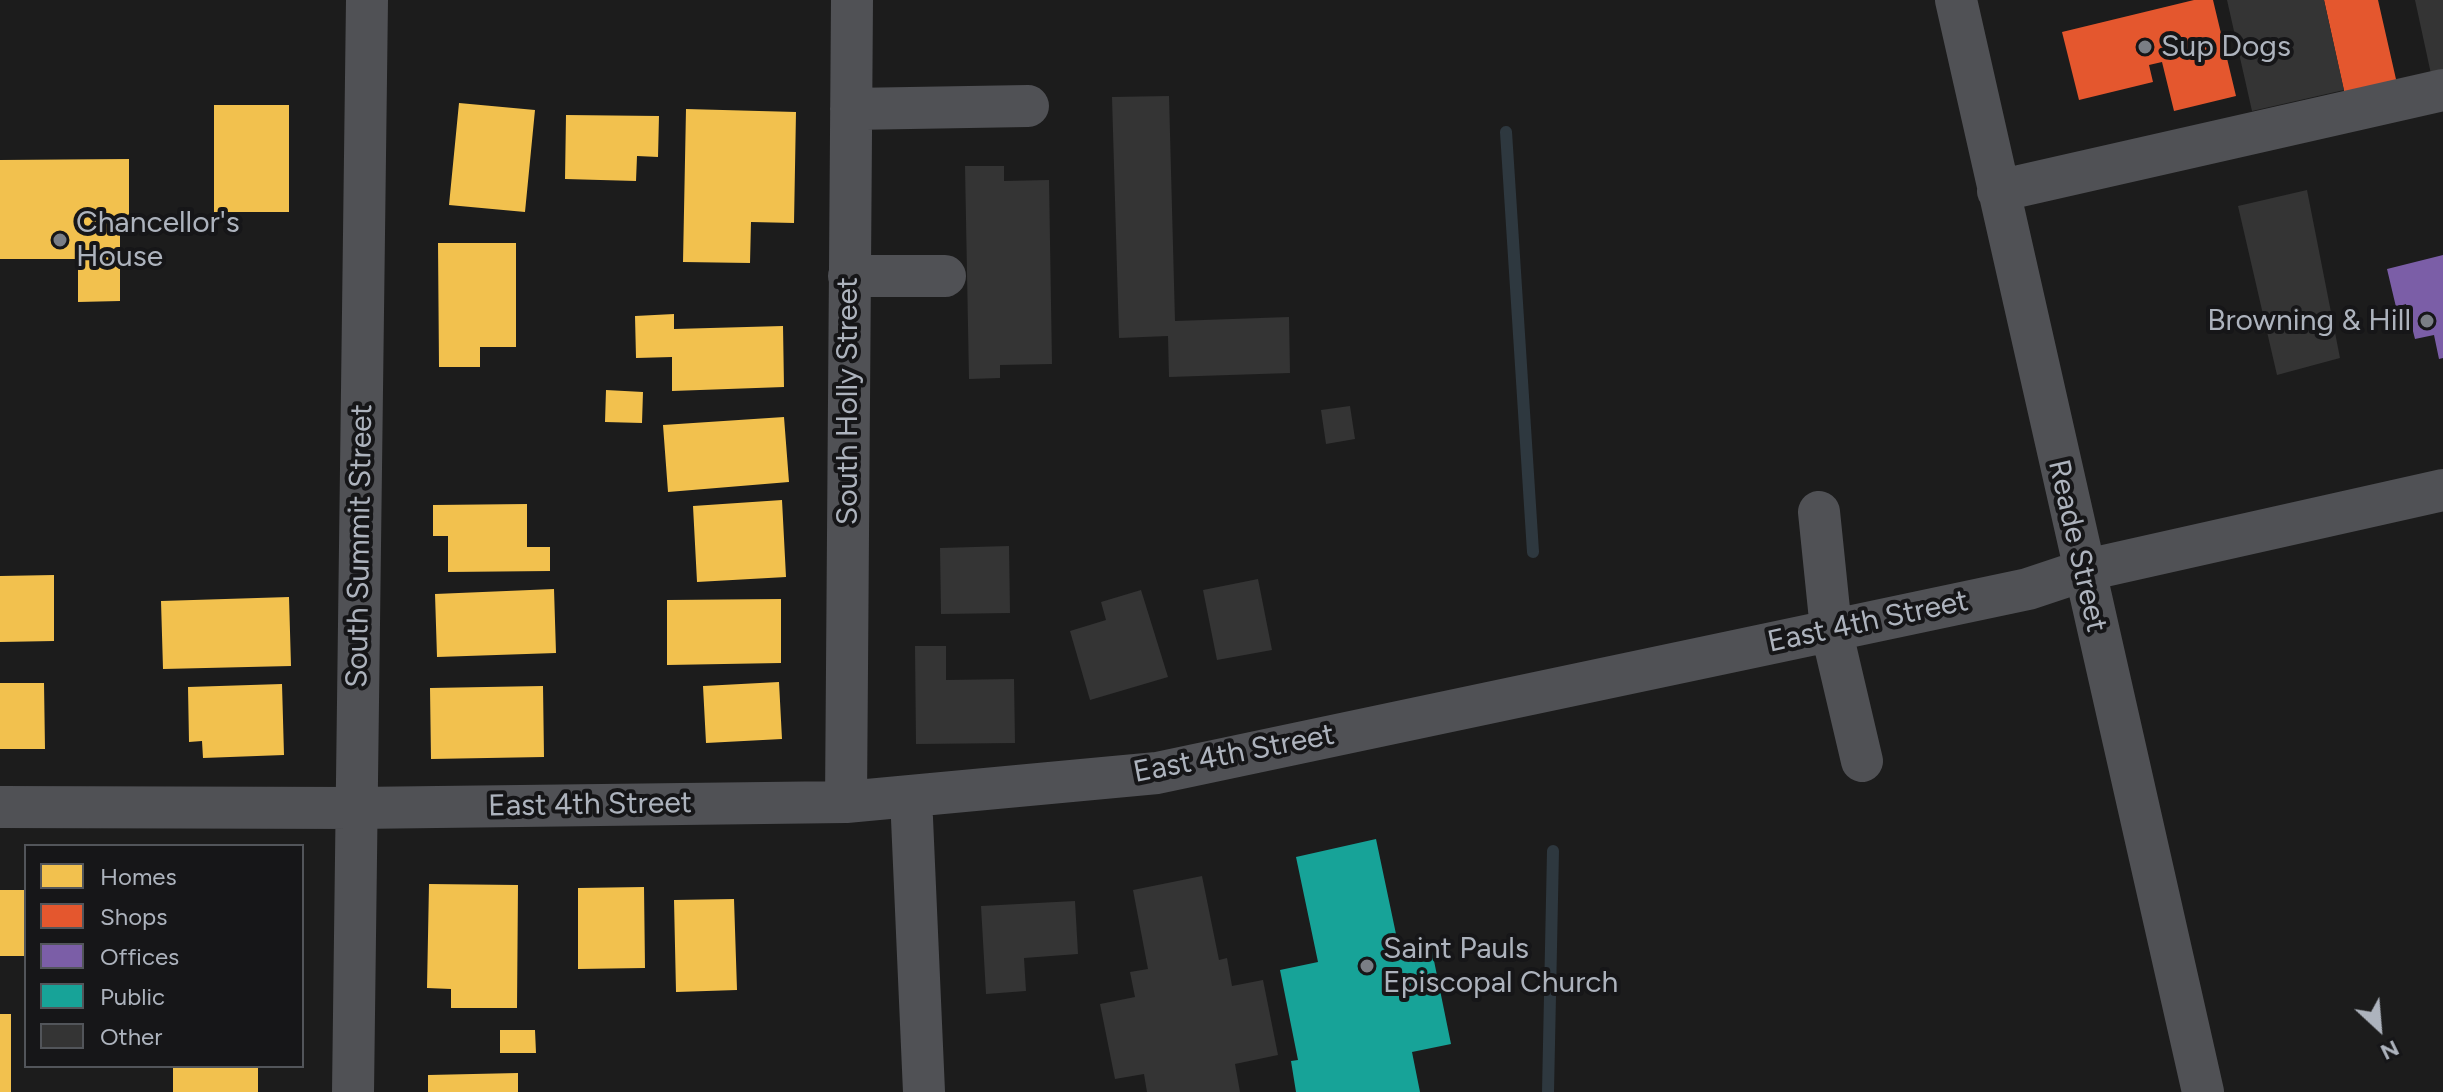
<!DOCTYPE html>
<style>
body{margin:0}
#map{position:relative;width:2443px;height:1092px;overflow:hidden;background:#1c1c1c;font-family:Figtree,sans-serif}
canvas{display:block}
.legend{position:absolute;left:24px;top:844px;width:280px;height:224px;box-sizing:border-box;background:#161618;border:2px solid #52555a;margin:0;padding:10px 14px;list-style:none;font-size:24px;color:#adb3bd}
.legend li{display:flex;align-items:center;gap:16px;height:40px}
.legend b{width:40px;border:2px solid #52555a}
.north{position:absolute;left:2339px;top:988px;width:80px;height:80px;-webkit-text-stroke:6px #161618;paint-order:stroke;rotate:154deg;font-size:22px;font-weight:700;line-height:32px;text-align:center;color:#adb3bd}
.north::after{content:'';display:block;margin:auto;width:28px;height:36px;background:#adb3bd;clip-path:polygon(50% 0,100% 100%,50% 72%,0 100%)}
</style>
<div id="map">
<canvas width="2443" height="1092"></canvas>
<ul class="legend">
<li><b style="height:22px;background:#f2c14e"></b>Homes</li>
<li><b style="height:22px;background:#e4572e"></b>Shops</li>
<li><b style="height:22px;background:#7b5ea7"></b>Offices</li>
<li><b style="height:22px;background:#17a398"></b>Public</li>
<li><b style="height:22px;background:#343434"></b>Other</li>
</ul>
<div class="north">N</div>
</div>
<script>
const c = document.querySelector('canvas').getContext('2d');
c.lineJoin = 'round';
function fillPath(path, color) {
  c.fillStyle = color;
  c.fill(path, 'evenodd');
}
function trace(path, color, width, dash) {
  c.strokeStyle = color;
  c.lineWidth = width;
  c.lineCap = dash ? 'butt' : 'round';
  c.setLineDash(dash || []);
  c.stroke(path);
}
function drawText(font, color, halo, rows, align = 'center') {
  c.font = font + ' Figtree,sans-serif';
  c.lineWidth = 8;
  c.setLineDash([]);
  c.textBaseline = 'middle';
  c.strokeStyle = halo;
  c.fillStyle = color;
  for (const [text, x, y, turn = 0] of rows) {
    c.save();
    c.translate(x, y);
    c.rotate((+turn || 0) * Math.PI / 180);
    c.textAlign = isNaN(turn) ? turn : align;
    if (halo) c.strokeText(text, 0, 0);
    c.fillText(text, 0, 0);
    c.restore();
  }
}
const homes = new Path2D(`
 M459 103 535 110 525 212 449 205Z
 M214 105H289V212H214Z
 M686 109 796 112 794 223 751 222 750 263 683 262Z
 M566 115 659 116 658 157 637 156 636 181 565 179Z
 M129 159V222H120V301L78 302V259H0V160Z
 M438 243H516V347H480V367H439Z
 M674 314V329L783 326 784 387 672 391V357L636 358 635 316Z
 M606 390 643 392 642 423 605 422Z
 M784 417 789 482 668 492 663 425Z
 M782 500 786 577 697 582 693 506Z
 M527 504V547H550V571L448 572V536H433V505Z
 M54 575V641L0 642V576Z
 M554 589 556 653 437 657 435 594Z
 M289 597 291 666 163 669 161 601Z
 M781 599V663L667 665V600Z
 M779 682 782 739 706 743 703 686Z
 M0 683H44L45 749H0Z
 M282 684 284 755 203 758 202 741 189 742 188 687Z
 M543 686 544 757 431 759 430 688Z
 M429 884 518 885 517 1008H451V989L427 988Z
 M644 887 645 968 578 969V888Z
 M0 890H26V956H0Z
 M734 899 737 990 676 992 674 900Z
 M0 1014H11V1092H0Z
 M500 1030H535L536 1053H500Z
 M173 1066H258V1092H173Z
 M518 1073V1092H428V1075Z`);
const shops = new Path2D(`
 M2194 0H2213L2236 96 2174 111 2162 62 2149 65 2153 82 2079 100 2062 32Z
 M2324 0H2378L2398 88 2346 100Z`);
const offices = new Path2D(`
 M2443 255V358L2439 359 2434 335 2415 339 2406 304 2396 307 2387 269Z`);
const public = new Path2D(`
 M1376 839 1400 953 1431 946 1451 1044 1412 1052 1420 1092H1296L1291 1061 1298 1060 1280 970 1318 962 1296 857Z`);
const stream = new Path2D(`
 M1506 132 1533 552
 M1548 1092 1553 851`);
const building = new Path2D(`
 M2227 0H2324L2344 90 2252 111Z
 M2415 0H2443V72L2431 74Z
 M1169 96 1175 321 1289 317 1290 373 1169 377 1168 336 1119 338 1112 97Z
 M965 166H1004V181L1049 180 1052 364 1000 365V378L969 379Z
 M2307 190 2340 358 2277 375 2238 206Z
 M1350 406 1355 439 1326 444 1321 410Z
 M1009 546 1010 613 941 614 940 548Z
 M1258 579 1272 650 1217 660 1203 590Z
 M1141 590 1168 677 1090 700 1070 631 1106 620 1101 602Z
 M915 646H946V680L1014 679 1015 743 916 744Z
 M1202 876 1219 960 1227 958 1232 986 1263 980 1278 1055 1235 1064 1240 1092H1147L1144 1074 1115 1079 1100 1004 1135 997 1130 972 1148 969 1133 890Z
 M1075 901 1078 954 1024 958 1026 991 986 994 981 906Z`);
const minor = new Path2D(`
 M1956 0 2203 1092
 M851 109 1028 106
 M1998 191 2443 90
 M849 276H945
 M1819 512 1831 629 1862 761
 M911 796 924 1092
 M846 802 852 0
 M0 807 356 808 846 802 1157 773 2028 589 2082 571 2443 490
 M353 1092 367 0`);
const markers = [
 [2145,47,8,"#7a7e85"],
 [60,240,8,"#7a7e85"],
 [2427,321,8,"#7a7e85"],
 [1367,966,8,"#7a7e85"]
];
const poiNames = [
 ["Sup Dogs",2161,47],
 ["Chancellor's",76,223],
 ["House",76,257],
 ["Browning & Hill",2411,321,"right"],
 ["Saint Pauls",1383,949],
 ["Episcopal Church",1383,983]
];
const streetNames = [
 ["South Holly Street",848,401,-90],
 ["South Summit Street",360,546,-89],
 ["Reade Street",2077,546,77],
 ["East 4th Street",1868,622,-12],
 ["East 4th Street",1234,754,-11],
 ["East 4th Street",590,805,-1]
];
fillPath(homes, '#f2c14e');
fillPath(shops, '#e4572e');
fillPath(offices, '#7b5ea7');
fillPath(public, '#17a398');
trace(stream, '#2e383f', 12);
fillPath(building, '#343434');
trace(minor, '#505155', 42);
for (const [x, y, r, color] of markers) {
  const dot = new Path2D();
  dot.arc(x, y, r, 0, 2 * Math.PI);
  c.fillStyle = color;
  c.fill(dot);
  trace(dot, '#161618', 3);
}
drawText('30px', '#adb3bd', '#161618', poiNames, 'left');
drawText('30px', '#adb3bd', '#161618', streetNames);
</script>
